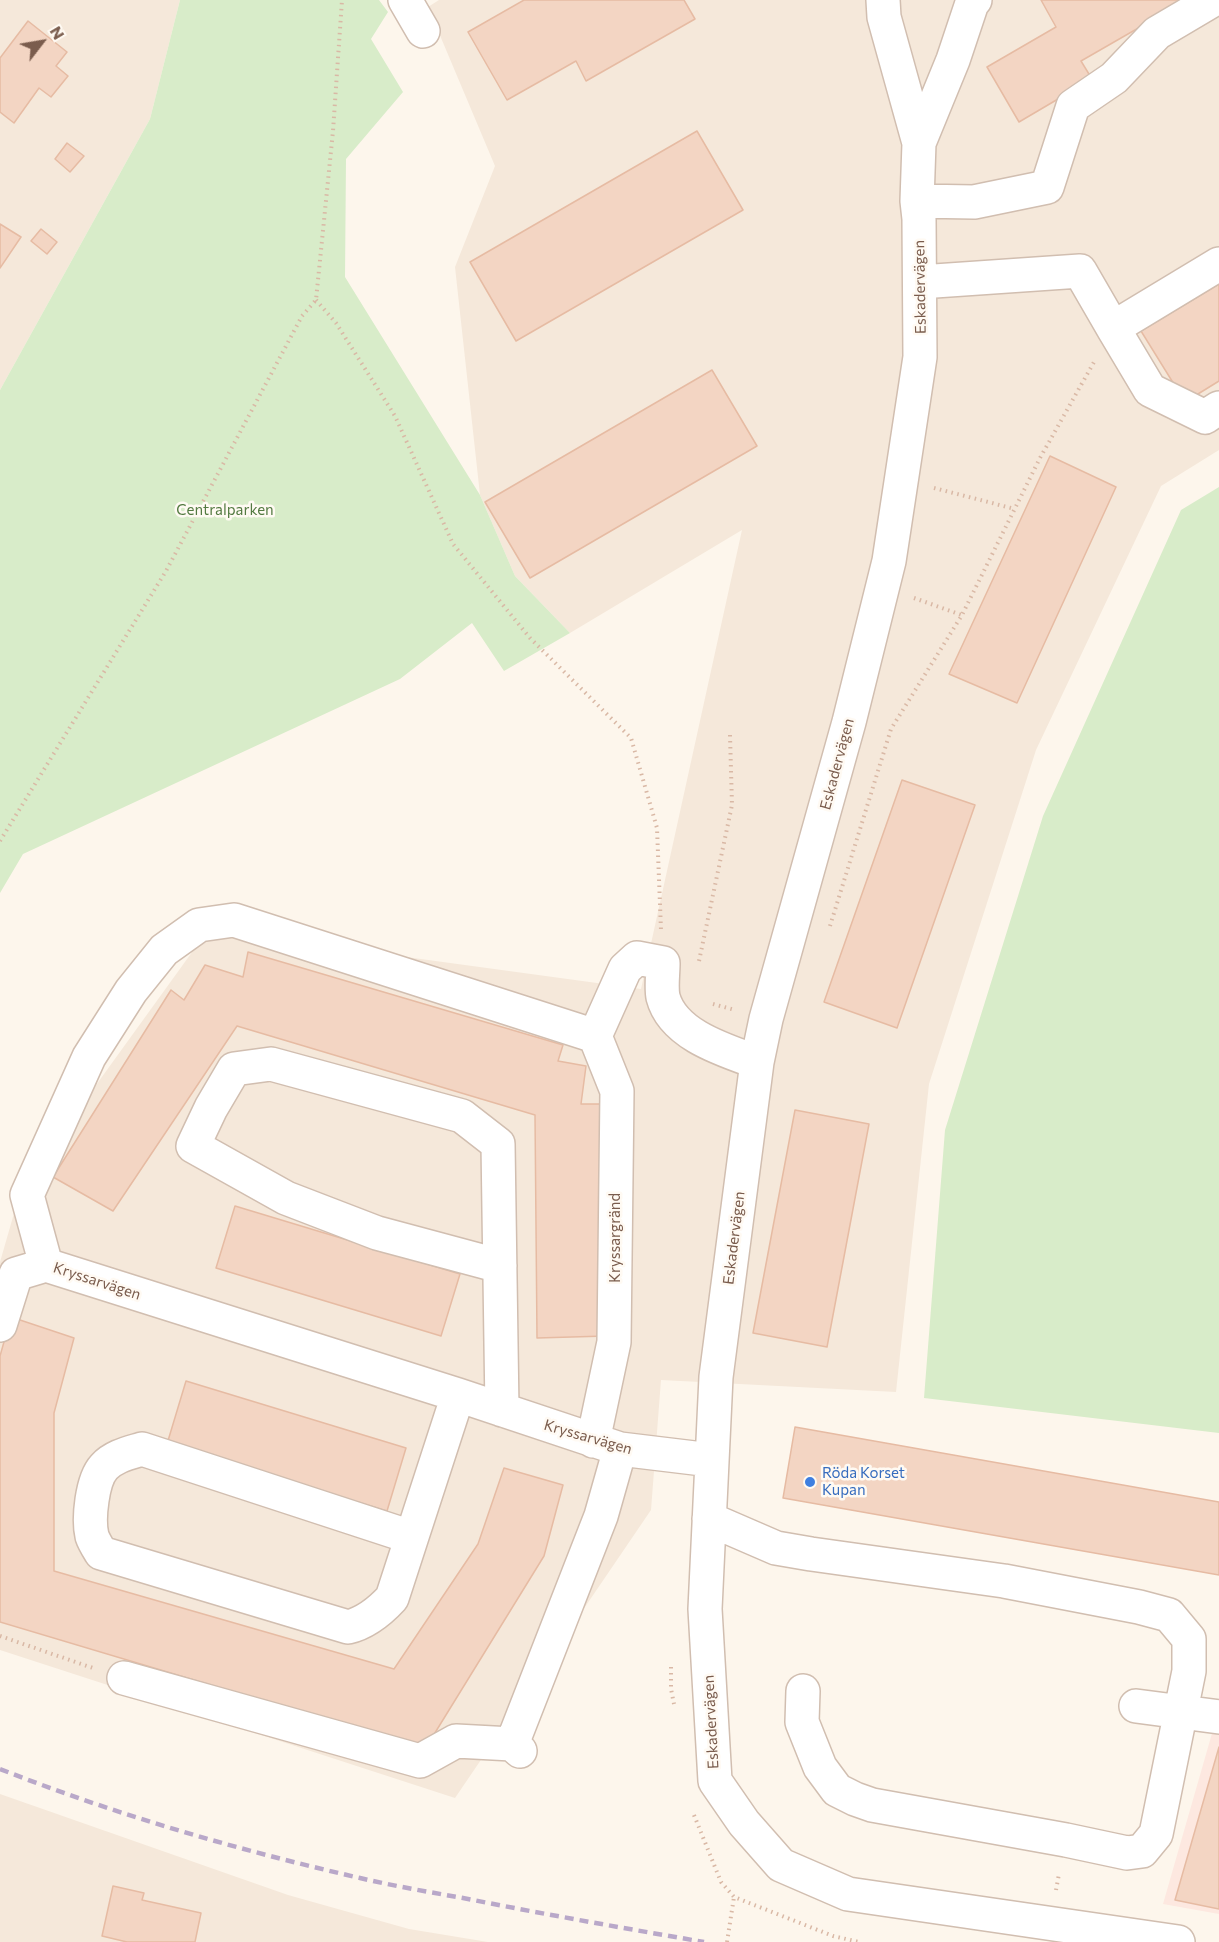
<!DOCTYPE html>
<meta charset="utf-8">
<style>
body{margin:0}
#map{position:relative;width:1219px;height:1942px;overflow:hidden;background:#fdf6ec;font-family:Commissioner,sans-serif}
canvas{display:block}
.north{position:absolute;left:12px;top:12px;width:60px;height:60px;-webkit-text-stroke:4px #fffaf3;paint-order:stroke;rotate:59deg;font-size:16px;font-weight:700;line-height:24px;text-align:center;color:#7a5c4d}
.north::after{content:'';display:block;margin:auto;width:21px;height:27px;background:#7a5c4d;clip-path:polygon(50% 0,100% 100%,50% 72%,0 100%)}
</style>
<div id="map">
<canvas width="1219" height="1942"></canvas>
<div class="north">N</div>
</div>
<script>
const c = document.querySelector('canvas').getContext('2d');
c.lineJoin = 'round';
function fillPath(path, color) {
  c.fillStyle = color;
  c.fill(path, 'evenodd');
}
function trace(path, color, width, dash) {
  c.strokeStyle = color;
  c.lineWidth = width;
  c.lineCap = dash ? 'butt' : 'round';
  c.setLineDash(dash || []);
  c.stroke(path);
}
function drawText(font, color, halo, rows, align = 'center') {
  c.font = font + ' Commissioner,sans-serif';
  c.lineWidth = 5;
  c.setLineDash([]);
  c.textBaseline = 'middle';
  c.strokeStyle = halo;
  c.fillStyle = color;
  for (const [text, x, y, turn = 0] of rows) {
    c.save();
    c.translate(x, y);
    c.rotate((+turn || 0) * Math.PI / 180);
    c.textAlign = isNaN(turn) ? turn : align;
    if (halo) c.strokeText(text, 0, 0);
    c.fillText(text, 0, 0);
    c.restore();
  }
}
const residential = new Path2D(`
 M0 0H180L150 119 0 390Z
 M439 0H1219V450L1161 486 1036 750 929 1084 896 1392 661 1380 651 1510 455 1798 0 1650V1262L21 1189 208 930 641 989 742 530 570 633 515 576 480 495 455 267 495 166 428 7Z
 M0 1794 288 1895 409 1929 488 1942H0Z`);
const commercial = new Path2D(`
 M1219 1709V1914L1163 1904Z`);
const green = new Path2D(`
 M180 0H379L388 12 371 39 403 92 346 159 345 277 480 495 515 576 570 633 504 671 472 623 400 679 23 854 0 893V390L150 119Z
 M1219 487V1433L924 1398 945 1130 1043 816 1181 510Z`);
const building = new Path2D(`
 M524 0H684L695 19 586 81 576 61 507 100 468 32Z
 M1041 0H1187L1081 61 1092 79 1019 122 987 67 1056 27Z
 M28 21 67 52 56 66 68 76 51 97 39 88 14 123 0 112V58Z
 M697 131 743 210 516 341 470 262Z
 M67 143 84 156 70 172 55 159Z
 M0 224 21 237 0 268Z
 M41 229 57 242 47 254 31 241Z
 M1219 284V381L1185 402 1141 331Z
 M712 370 757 446 530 578 485 502Z
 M1050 456 1116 487 1017 703 949 674Z
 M902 780 975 805 897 1028 824 1002Z
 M248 952 563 1045 558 1061 586 1066 581 1104H611L606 1336 537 1338 535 1115 237 1026 113 1211 53 1177 171 990 184 1000 205 965 243 977Z
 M795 1110 869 1124 827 1347 753 1333Z
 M235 1206 460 1274 441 1336 216 1268Z
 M11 1317 74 1338 54 1413V1571L394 1669 478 1544 504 1468 563 1485 544 1556 425 1749 0 1622V1356Z
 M186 1381 406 1448 387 1511 167 1444Z
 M795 1427 1219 1502V1575L783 1498Z
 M1219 1747V1909L1175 1900Z
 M113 1886 144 1893 142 1900 201 1913 195 1942H127L102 1936Z`);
const path = new Path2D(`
 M316 300 336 323 395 416 453 544 530 638 631 738 657 828 661 930
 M934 488 1015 509
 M914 598 962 615
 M0 841 166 571 302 316 316 300 333 131 342 0
 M830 926 891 729 962 615 1040 458 1094 362
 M699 961 732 805 730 735
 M713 1004 735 1010
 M0 1636 93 1668
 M671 1667V1689L674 1704
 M694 1815 721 1882 734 1897 833 1936 859 1942
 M1056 1890 1059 1874
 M727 1942 734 1897`);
const minor = new Path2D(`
 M405 0 423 31
 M883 0 884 17 919 143 917 201 919 219 920 357 889 561 849 722 766 1019 757 1062 716 1377 705 1609 715 1781 744 1823 781 1865 848 1894 1178 1942
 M919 143 953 60 972 3 975 0
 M917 201 974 202 1047 187 1073 106 1114 78 1157 33 1213 0
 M1219 264 1113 328 1150 390 1205 417 1219 408
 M920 282 1080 271 1113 328
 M595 1036 625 969 637 958 663 963C663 974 661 987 663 997 673 1035 724 1050 757 1062
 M46 1265 27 1195 89 1057 131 991 164 950 199 925 234 920 595 1036 617 1091 614 1342 593 1441
 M46 1265 458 1395 620 1449 711 1460
 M500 1266 377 1233 286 1198 193 1146 211 1108 234 1069 271 1064 462 1116 498 1144 502 1410
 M0 1325 16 1274 46 1265
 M709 1519 776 1548 811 1554 1004 1581 1139 1607 1169 1615 1189 1639V1671L1156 1834 1142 1851 1127 1853 1066 1840 872 1805 855 1799 837 1790 820 1767 802 1722 803 1691
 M411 1537 142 1449C129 1453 114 1456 104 1467 92 1480 88 1519 92 1536 94 1542 98 1548 101 1553L348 1627C365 1623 380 1611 392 1598L458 1395
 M124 1678 420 1761 456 1741 512 1744 520 1751
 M1136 1706 1219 1717
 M512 1744 601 1516 620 1449`);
const rail = new Path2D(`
 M0 1769C117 1815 238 1850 360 1878 394 1886 429 1892 463 1898 543 1914 623 1928 704 1942`);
const markers = [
 [810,1482,6,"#3f7fe0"]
];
const streetNames = [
 ["Eskadervägen",920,287,-91],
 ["Eskadervägen",837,764,-75],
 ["Kryssargränd",615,1238,-90],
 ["Eskadervägen",734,1238,-83],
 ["Kryssarvägen",97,1281,18],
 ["Kryssarvägen",588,1437,16],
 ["Eskadervägen",711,1722,-93]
];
const parkNames = [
 ["Centralparken",225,510]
];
const shopNames = [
 ["Röda Korset",822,1473],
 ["Kupan",822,1490]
];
fillPath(residential, '#f5e8da');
fillPath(commercial, '#fde8e0');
fillPath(green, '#d8ecc9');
fillPath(building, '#f3d5c3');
trace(building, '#e6bba3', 1.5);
trace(minor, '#d1beb0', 36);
trace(path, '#d9b8a5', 4, [1.5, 4.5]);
trace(minor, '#fff', 33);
trace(rail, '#b9a8c9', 4.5, [9, 6]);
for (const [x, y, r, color] of markers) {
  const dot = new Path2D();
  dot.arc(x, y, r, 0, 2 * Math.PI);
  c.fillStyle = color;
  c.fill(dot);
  trace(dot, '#fffaf3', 2);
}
drawText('15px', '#7a5c4d', '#fffaf3', streetNames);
drawText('15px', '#537a41', '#fffaf3', parkNames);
drawText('15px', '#366cbe', '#fffaf3', shopNames, 'left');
</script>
